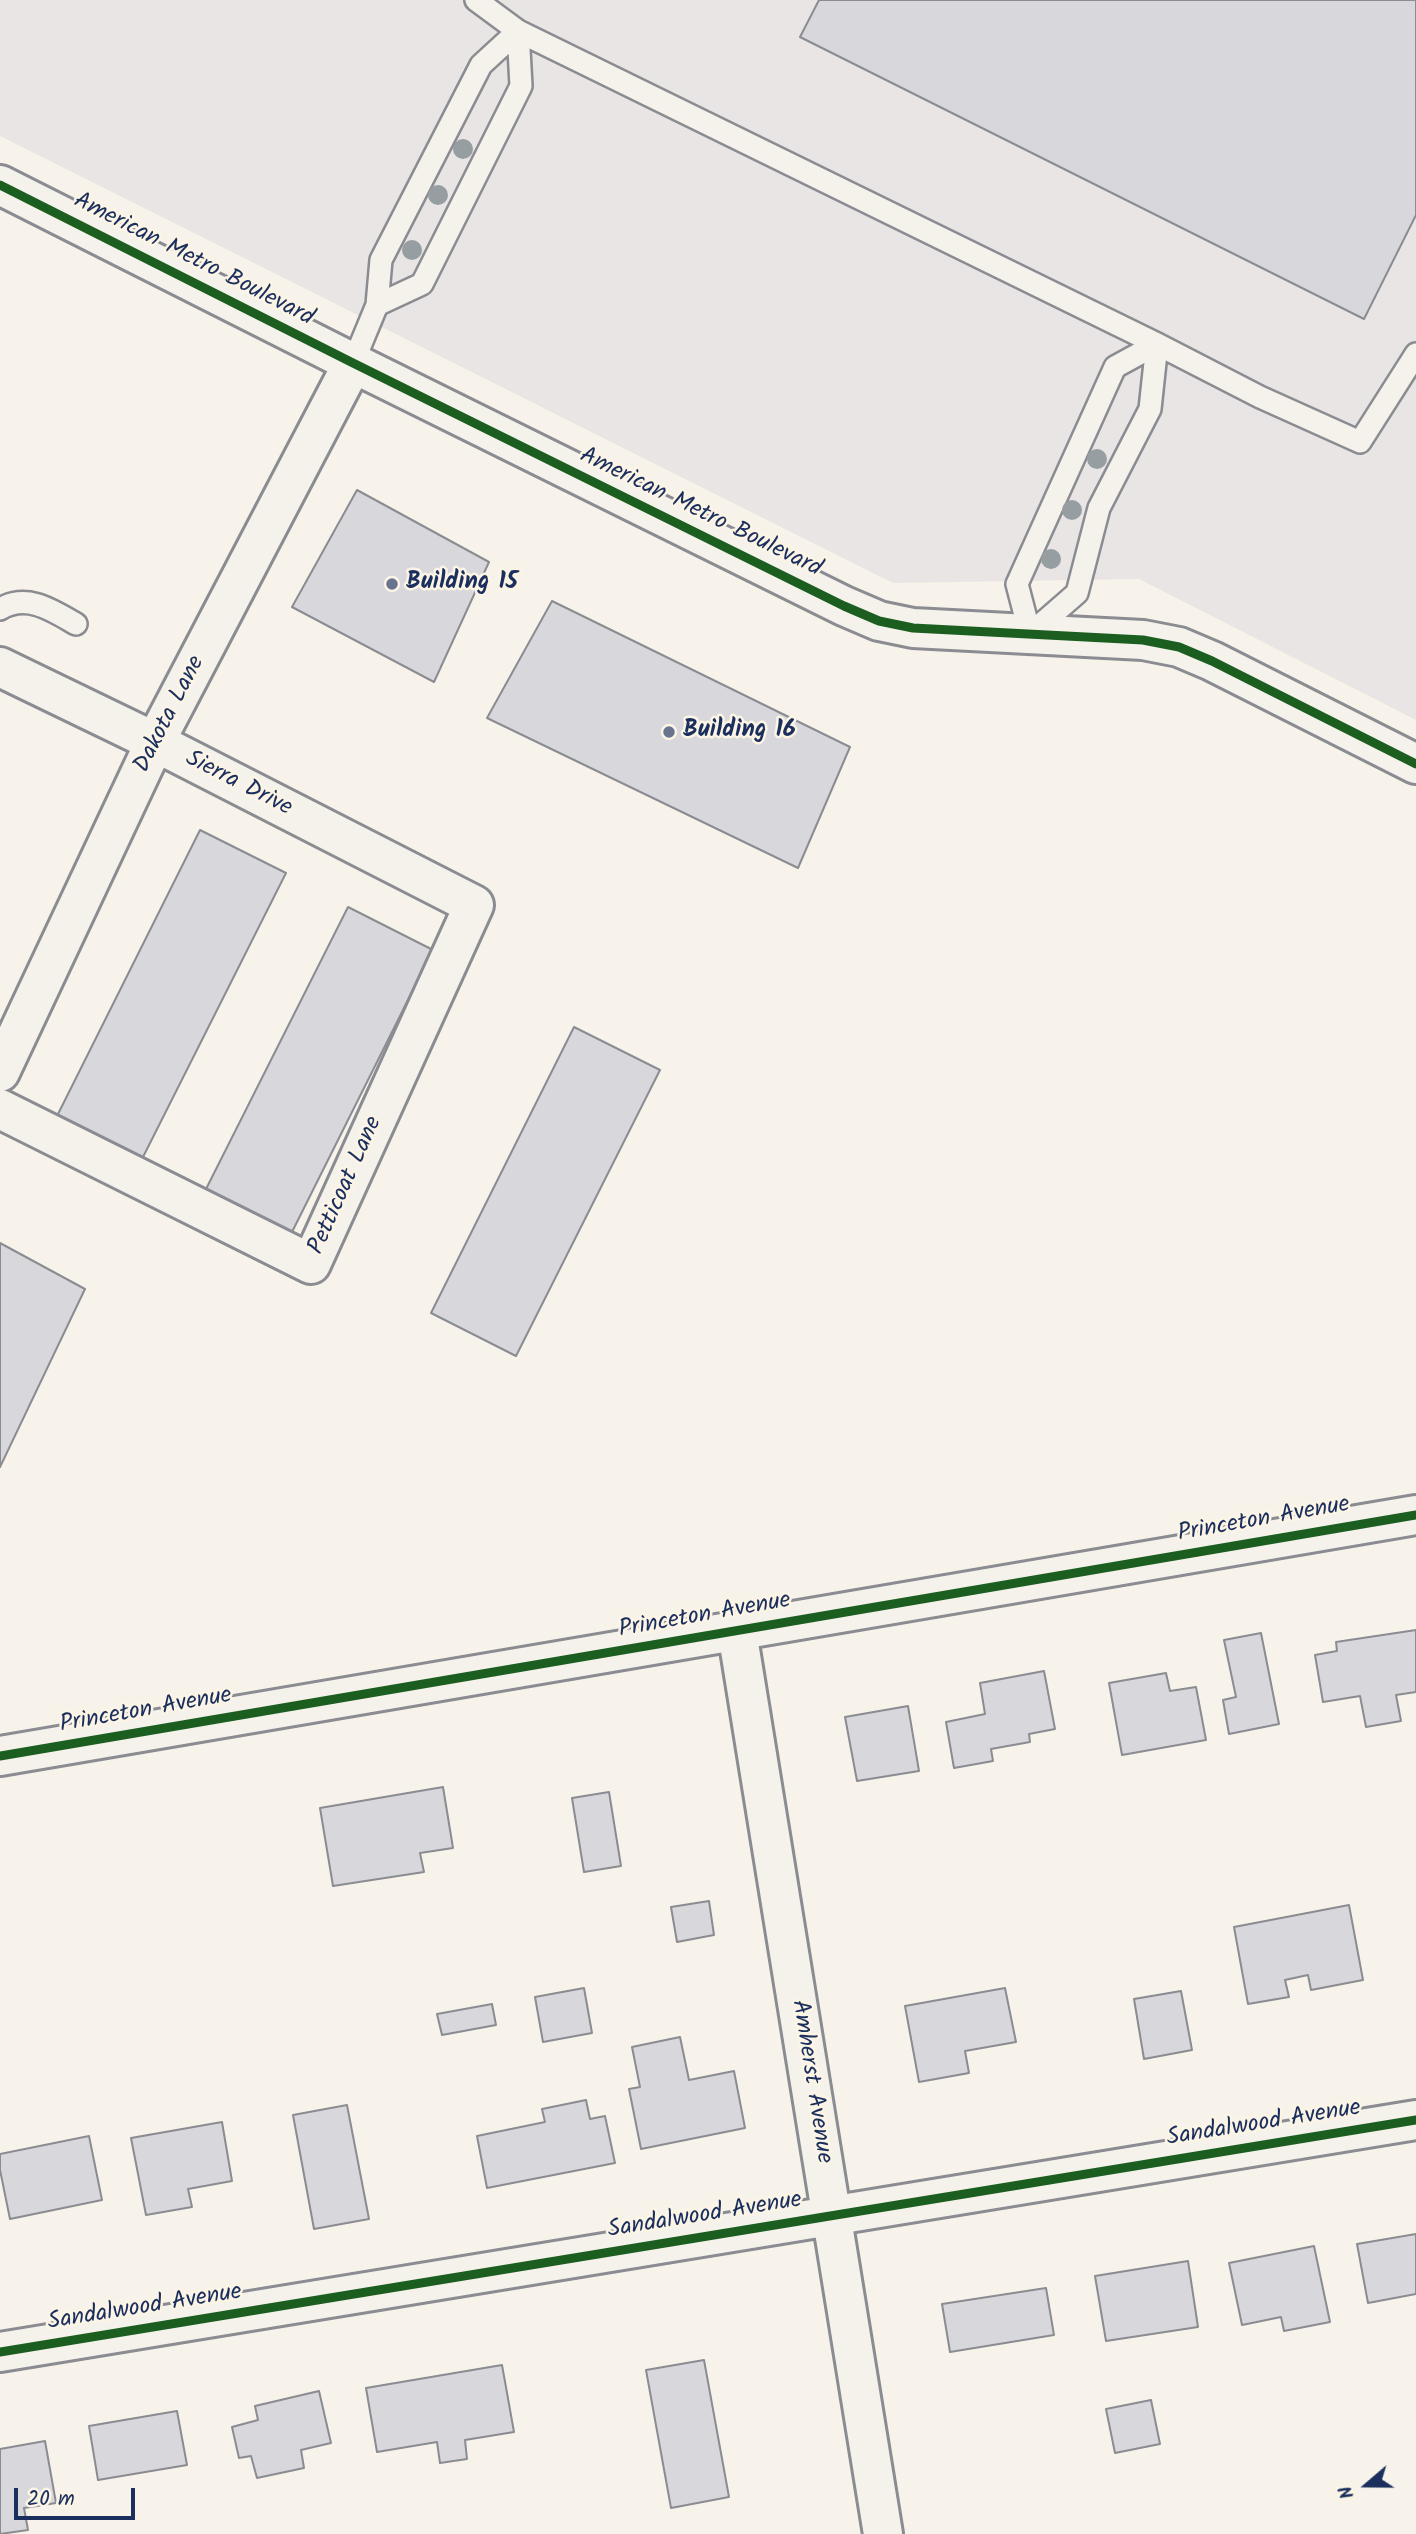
<!DOCTYPE html>
<style>
body{margin:0}
#map{position:relative;width:1416px;height:2534px;overflow:hidden;background:#f7f3ea;font-family:Kalam,sans-serif}
canvas{display:block}
.north{position:absolute;left:1332px;top:2450px;width:70px;height:70px;-webkit-text-stroke:5px #fcf5e5;paint-order:stroke;rotate:250deg;font-size:19px;font-weight:700;line-height:28px;text-align:center;color:#1b2f5e}
.north::after{content:'';display:block;margin:auto;width:24px;height:32px;background:#1b2f5e;clip-path:polygon(50% 0,100% 100%,50% 72%,0 100%)}
.scale{position:absolute;left:14px;top:2488px;width:121px;height:32px;box-sizing:border-box;border:4px solid #1b2f5e;border-top:0;padding-left:9px;font-size:21px;line-height:24px;white-space:nowrap;color:#1b2f5e;-webkit-text-stroke:5px #fcf5e5;paint-order:stroke}
</style>
<div id="map">
<canvas width="1416" height="2534"></canvas>
<div class="north">N</div>
<div class="scale">20 m</div>
</div>
<script>
const c = document.querySelector('canvas').getContext('2d');
c.lineJoin = 'round';
function fillPath(path, color) {
  c.fillStyle = color;
  c.fill(path, 'evenodd');
}
function trace(path, color, width, dash) {
  c.strokeStyle = color;
  c.lineWidth = width;
  c.lineCap = dash ? 'butt' : 'round';
  c.setLineDash(dash || []);
  c.stroke(path);
}
function drawText(font, color, halo, rows, align = 'center') {
  c.font = font + ' Kalam,sans-serif';
  c.lineWidth = 5;
  c.setLineDash([]);
  c.textBaseline = 'middle';
  c.strokeStyle = halo;
  c.fillStyle = color;
  for (const [text, x, y, turn = 0] of rows) {
    c.save();
    c.translate(x, y);
    c.rotate((+turn || 0) * Math.PI / 180);
    c.textAlign = isNaN(turn) ? turn : align;
    if (halo) c.strokeText(text, 0, 0);
    c.fillText(text, 0, 0);
    c.restore();
  }
}
const built = new Path2D(`
 M0 0H1416V720L1139 579 893 583 0 136Z`);
const building = new Path2D(`
 M819 0H1416V215L1364 319 800 37Z
 M357 490 489 562 434 682 292 607Z
 M552 601 850 747 798 868 487 718Z
 M200 830 286 873 142 1159 57 1116Z
 M348 907 433 950 290 1236 204 1193Z
 M574 1027 660 1070 516 1356 431 1313Z
 M0 1243 85 1289 0 1467Z
 M1416 1630V1692L1396 1695 1401 1721 1366 1727 1360 1696 1323 1702 1315 1655 1337 1651 1336 1642Z
 M1261 1633 1279 1724 1229 1734 1223 1700 1236 1697 1224 1640Z
 M1044 1671 1055 1729 1029 1734 1030 1742 991 1749 993 1761 954 1768 946 1722 985 1714 980 1683Z
 M1166 1673 1170 1691 1196 1687 1206 1740 1122 1755 1109 1683Z
 M908 1706 919 1771 857 1781 845 1717Z
 M443 1787 453 1848 420 1853 424 1872 333 1886 320 1808Z
 M609 1792 621 1866 584 1872 572 1798Z
 M709 1901 714 1935 677 1942 671 1907Z
 M1349 1905 1363 1980 1311 1990 1308 1975 1285 1980 1289 1997 1248 2004 1234 1927Z
 M584 1988 592 2033 543 2042 535 1997Z
 M1005 1988 1016 2042 965 2051 969 2073 919 2082 905 2006Z
 M1181 1991 1192 2050 1144 2059 1134 1999Z
 M492 2004 496 2025 442 2035 437 2014Z
 M680 2037 689 2080 734 2071 745 2128 641 2149 629 2089 640 2087 632 2047Z
 M586 2100 590 2119 605 2116 615 2163 487 2188 477 2136 545 2122 542 2109Z
 M347 2105 369 2219 314 2229 293 2115Z
 M222 2122 232 2181 188 2189 192 2207 146 2215 131 2138Z
 M89 2136 102 2200 10 2219 0 2170V2154Z
 M1416 2234V2294L1368 2303 1357 2244Z
 M1314 2246 1330 2322 1284 2331 1281 2317 1242 2325 1229 2263Z
 M1188 2261 1198 2327 1106 2341 1095 2276Z
 M1046 2288 1054 2335 950 2352 942 2304Z
 M704 2360 729 2497 671 2508 646 2370Z
 M502 2365 514 2432 465 2440 467 2459 440 2463 437 2442 377 2452 366 2388Z
 M319 2391 331 2443 301 2450 304 2468 257 2478 251 2456 239 2458 232 2427 258 2420 255 2406Z
 M1151 2400 1160 2444 1115 2453 1106 2409Z
 M177 2411 187 2465 98 2480 89 2426Z
 M45 2441 56 2503 24 2508 28 2530 0 2534V2449Z`);
const service = new Path2D(`
 M476 0 518 31 1157 344 1260 397 1360 442 1416 354
 M377 305 422 284 521 86 518 31
 M1157 344 1150 409 1099 508 1077 593 1030 634 1017 584 1115 367Z
 M353 363 377 305 381 260 481 65 518 31
 M0 609C27 593 52 610 76 624`);
const minor = new Path2D(`
 M0 185 353 363 844 606 879 621 913 628 1143 640 1179 647 1212 661 1416 764
 M0 667 155 742 474 905 311 1264 0 1109
 M0 1072 155 742 353 363
 M737 1631 883 2534
 M0 1756 1416 1515
 M0 2352 1416 2120`);
const cycleway = new Path2D(`
 M0 185 353 363 844 606 879 621 913 628 1143 640 1179 647 1212 661 1416 764
 M0 1756 1416 1515
 M0 2352 1416 2120`);
const trees = [
 [463,149],
 [438,195],
 [412,250],
 [1097,459],
 [1072,510],
 [1051,559]
];
const markers = [
 [392,584,7,"#68748f"],
 [669,732,7,"#68748f"]
];
const streetNames = [
 ["American Metro Boulevard",193,261,27],
 ["American Metro Boulevard",700,514,26],
 ["Dakota Lane",171,715,-63],
 ["Sierra Drive",238,785,27],
 ["Petticoat Lane",347,1186,-66],
 ["Princeton Avenue",1264,1521,-10],
 ["Princeton Avenue",705,1617,-10],
 ["Princeton Avenue",146,1712,-10],
 ["Amherst Avenue",810,2082,81],
 ["Sandalwood Avenue",1264,2125,-9],
 ["Sandalwood Avenue",705,2217,-9],
 ["Sandalwood Avenue",145,2309,-9]
];
const poiNames = [
 ["Building 15",406,584],
 ["Building 16",683,732]
];
fillPath(built, '#e9e5e4');
fillPath(building, '#d8d7dc');
trace(building, '#8a8c91', 2);
trace(service, '#8a8c91', 26);
trace(minor, '#8a8c91', 44);
trace(service, '#f5f2ec', 21);
trace(minor, '#f5f2ec', 38);
trace(cycleway, '#1b5e20', 9);
c.fillStyle = '#969ea2';
for (const [x, y] of trees) {
  c.beginPath();
  c.arc(x, y, 10, 0, 2 * Math.PI);
  c.fill();
}
for (const [x, y, r, color] of markers) {
  const dot = new Path2D();
  dot.arc(x, y, r, 0, 2 * Math.PI);
  c.fillStyle = color;
  c.fill(dot);
  trace(dot, '#fcf5e5', 2.5);
}
drawText('24px', '#1b2f5e', '#fcf5e5', streetNames);
drawText('bold 24px', '#1b2f5e', '#fcf5e5', poiNames, 'left');
</script>
